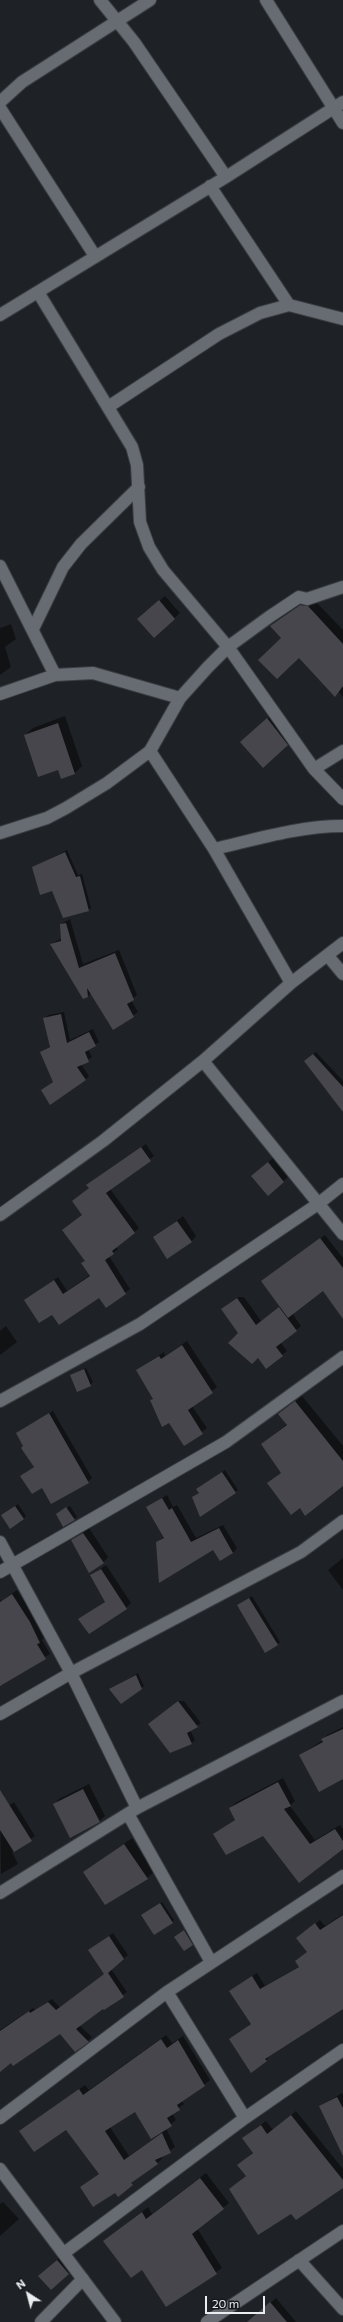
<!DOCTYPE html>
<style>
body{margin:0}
#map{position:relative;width:343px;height:2322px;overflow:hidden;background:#1e2227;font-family:Commissioner,sans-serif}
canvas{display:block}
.north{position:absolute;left:8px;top:2274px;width:40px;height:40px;-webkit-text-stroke:3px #15191e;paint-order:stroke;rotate:324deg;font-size:11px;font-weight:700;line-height:16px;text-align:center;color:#ebeef1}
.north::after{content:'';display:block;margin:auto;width:14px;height:18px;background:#ebeef1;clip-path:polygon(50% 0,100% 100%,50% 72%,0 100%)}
.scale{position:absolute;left:205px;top:2296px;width:60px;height:18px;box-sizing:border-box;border:2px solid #ebeef1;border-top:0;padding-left:5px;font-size:12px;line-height:14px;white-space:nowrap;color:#ebeef1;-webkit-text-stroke:3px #15191e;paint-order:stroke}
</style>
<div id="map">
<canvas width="343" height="2322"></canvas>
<div class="north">N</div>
<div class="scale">20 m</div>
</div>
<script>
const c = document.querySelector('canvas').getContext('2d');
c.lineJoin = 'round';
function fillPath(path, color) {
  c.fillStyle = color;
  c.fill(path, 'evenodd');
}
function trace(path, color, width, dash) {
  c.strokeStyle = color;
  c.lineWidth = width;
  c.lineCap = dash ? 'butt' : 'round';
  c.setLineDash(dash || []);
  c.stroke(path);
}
const shadow = new Path2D(`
 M165 596 180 613 154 637 144 614Z
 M307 599 314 600 343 630V697L339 692 335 696 271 626Z
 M11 624 16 639 5 647 11 667 0 675V628Z
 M273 714 292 739 287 744 247 737Z
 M65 716 82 766 75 773 62 778 58 769 25 735 33 728Z
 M67 850 78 875 82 874 91 908 88 910 52 890 34 867Z
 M70 919 83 964 119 950 137 995 131 1000 138 1012 114 1028 91 993 88 996 51 944 62 938 61 924Z
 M64 1012 70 1040 93 1029 99 1042 88 1049 92 1057 81 1064 89 1076 85 1080 42 1090 54 1081 41 1052 50 1046 44 1019 48 1015Z
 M316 1052 343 1081V1111L307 1059Z
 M146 1144 154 1156 110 1189 139 1228 116 1247 118 1249 109 1256 130 1289 106 1307 99 1297 53 1314 25 1300 58 1277 67 1291 90 1275 82 1264 86 1260 83 1214 73 1201 89 1188 92 1181Z
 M273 1158 289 1176 268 1195 258 1171Z
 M183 1216 196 1236 191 1242 155 1237Z
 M325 1235 343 1258V1299L323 1289 292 1313 301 1326 281 1343 287 1351 282 1355 239 1333 222 1309 238 1297H244L261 1321 281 1306 267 1277Z
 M6 1326 17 1342 0 1355V1331Z
 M187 1341 217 1387 192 1406 207 1428 184 1445 170 1422 151 1400 153 1398 137 1370 164 1352 165 1356Z
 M86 1368 93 1382 90 1385 71 1375Z
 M302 1396 343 1446V1484L300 1507 268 1483 282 1472 262 1444 287 1424 279 1414Z
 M53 1411 92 1478 88 1482 21 1476 35 1466 17 1434Z
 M225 1470 238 1490 235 1492 193 1497 199 1493 200 1487Z
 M167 1495 173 1507 177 1505 196 1538 223 1525 237 1548 233 1553 213 1548 157 1542 164 1537 148 1507Z
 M18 1504 26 1516 23 1519 2 1515Z
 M70 1506 77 1517 74 1519 59 1513Z
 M89 1528 108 1557 103 1563 72 1540Z
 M343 1558V1590L328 1570Z
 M106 1565 131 1603 126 1608 80 1619 106 1601 91 1575Z
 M17 1590 35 1618 44 1638 42 1640 50 1654 0 1684V1599L1 1601Z
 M252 1596 280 1642 278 1644 241 1603Z
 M138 1673 144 1686 141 1688 111 1689Z
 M179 1701H184L201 1723 190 1730 195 1740 192 1743 170 1752 156 1718Z
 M343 1727V1766L300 1755 323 1740 327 1735Z
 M283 1778 295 1801 290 1806 315 1840 340 1825 343 1829V1848L299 1881 263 1835 214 1834 236 1819 230 1808 235 1803Z
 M89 1784 105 1816 99 1821 54 1805 59 1799Z
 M14 1802 35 1836 12 1852 18 1864 1 1874 0 1811Z
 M132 1838 154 1872 146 1879 84 1872Z
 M162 1902 174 1920 172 1923 145 1913Z
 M343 1914V2007L270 2055 266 2061 230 2039 252 2023 230 1991 257 1973 265 1986 300 1966 308 1952 302 1934 320 1920 325 1926Z
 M187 1928 195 1942 192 1944 178 1935Z
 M113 1933 128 1955 111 1969 127 1992 79 2025 92 2037 88 2041 61 2032 11 2061 0 2070V2030L33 2008 35 2010 52 1999 60 2007 105 1974 89 1950Z
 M166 2035 172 2043 183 2036 210 2080 182 2101 184 2104 172 2113 176 2120 166 2128 175 2147 161 2156 163 2158 157 2163 136 2178 118 2195 116 2192 81 2187 100 2173 66 2128 21 2131 85 2085 89 2090ZM135 2111 162 2133 129 2156 110 2127Z
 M342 2093 343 2095V2154L320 2106Z
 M296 2111 343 2169V2186L292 2212 230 2189 247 2175 239 2165 253 2152 243 2138 266 2121 273 2130Z
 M206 2173 229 2203 197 2228 222 2268 167 2306 142 2268 104 2241 148 2207 152 2214Z
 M3 2202 19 2219 0 2236V2204Z
 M62 2255 74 2268 51 2289 45 2271Z
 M276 2298 296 2322H248L250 2320Z`);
const building = new Path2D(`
 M159 600 175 619 154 638 137 619Z
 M300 605 308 606 343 644V686L335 697 299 658 277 679 258 660 281 638 270 626Z
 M267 718 288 745 263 768 240 742Z
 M58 723 75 774 61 779 58 770 38 777 24 735Z
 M65 852 76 877 80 876 89 911 63 918 52 891 40 895 32 867Z
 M66 923 79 968 115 953 134 1000 127 1004 134 1017 113 1030 87 988 88 997 83 999 50 944 61 941 60 924Z
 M61 1014 67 1043 89 1032 96 1046 85 1052 89 1062 77 1067 86 1080 50 1105 41 1090 53 1082 40 1052 50 1047 43 1018Z
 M313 1054 343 1087V1112L304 1061Z
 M141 1147 151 1161 106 1193 135 1233 112 1251 114 1254 105 1260 126 1294 106 1308 99 1298 59 1325 52 1315 39 1323 24 1300 54 1280 63 1294 90 1276 81 1263 85 1261 62 1230 82 1215 72 1201 89 1188 86 1185Z
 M268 1162 284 1182 268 1196 251 1176Z
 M177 1221 192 1242 167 1259 153 1237Z
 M320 1238 343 1268V1319L323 1291 288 1318 261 1281Z
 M237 1298 256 1325 279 1307 297 1331 276 1347 283 1356 266 1369 258 1358 252 1364 228 1343 238 1333 221 1309Z
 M182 1345 213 1393 188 1410 203 1434 184 1446 169 1423 162 1427 150 1400 153 1399 136 1370 159 1356 161 1359Z
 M84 1369 91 1386 77 1392 70 1375Z
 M295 1401 343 1461V1486L305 1516 300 1508 291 1515 267 1483 281 1473 261 1444 287 1425 278 1414Z
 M49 1413 89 1483 51 1504 42 1488 32 1494 20 1476 34 1467 21 1448 23 1446 16 1433Z
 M222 1472 236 1493 200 1517 192 1497 199 1493 196 1489Z
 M162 1498 169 1510 172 1508 191 1542 219 1528 233 1553 220 1561 213 1550 159 1583 156 1542 164 1538 146 1507Z
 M15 1506 24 1519 10 1529 1 1515Z
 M66 1507 75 1520 63 1527 56 1514Z
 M83 1533 104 1563 89 1573 71 1540Z
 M101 1569 127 1609 89 1634 78 1619 105 1602 90 1575Z
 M12 1594 30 1622 40 1643 37 1644 46 1659 0 1686V1602Z
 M249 1598 278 1645 265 1653 237 1605Z
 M136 1675 142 1689 121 1704 109 1689Z
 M178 1701 198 1727 187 1733 192 1744 170 1753 148 1724Z
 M343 1729V1779L319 1792 299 1755 323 1742 321 1739Z
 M278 1782 291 1806 284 1809 310 1844 335 1829 343 1841V1849L299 1883 263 1836 226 1855 213 1834 235 1820 229 1808Z
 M83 1789 100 1822 70 1838 53 1804Z
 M0 1790 32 1841 14 1852 0 1830Z
 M124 1844 148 1879 105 1905 83 1872Z
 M160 1903 173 1923 154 1935 141 1915Z
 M343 1915V2009L265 2059 267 2061 251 2073 229 2039 251 2024 229 1991 252 1976 260 1989 299 1967 295 1961 307 1952 296 1938 315 1923 320 1930Z
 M184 1930 193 1945 184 1951 174 1937Z
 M109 1936 124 1959 108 1973 124 1997 104 2010 103 2009 76 2029 89 2042 75 2052 60 2034 13 2066 11 2063 0 2072V2031L29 2011 30 2013 48 2002 56 2010 104 1974 88 1950Z
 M161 2039 167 2048 178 2040 205 2086 177 2105 180 2110 167 2118 172 2126 151 2139 135 2112 105 2131 124 2160 162 2133 171 2153 155 2160 158 2164 131 2183 133 2185 118 2197 115 2193 93 2207 80 2187 99 2174 66 2130 34 2152 19 2131 79 2089 83 2095Z
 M337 2097 343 2108V2156L319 2106Z
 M291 2115 343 2180V2188L296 2220 291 2214 258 2235 229 2189 246 2176 237 2165 253 2153 242 2138 261 2125 267 2134Z
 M200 2178 224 2209 192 2234 217 2274 166 2307 142 2270 131 2278 103 2241 142 2212 146 2219Z
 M57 2260 69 2274 51 2290 38 2276Z
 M270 2302 287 2322H247Z`);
const street = new Path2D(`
 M100 0 134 42 226 177
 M266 0 343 123
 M0 102 22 82 150 0
 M0 108 95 256
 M210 186 289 305
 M38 292 132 447 137 465 140 522 149 547 163 570 228 647 314 769 343 799
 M0 315 226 177 343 102
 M108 407 219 334 260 313 289 305 343 319
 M0 566 55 675
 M33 629 63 567 81 544 139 487
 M0 694 55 675 93 673 180 698
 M150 751 214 849 291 983
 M314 769 343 751
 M0 833 47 818 66 808 107 783 150 751 180 698 208 667 228 647 269 617 299 597 307 599 343 587
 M214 849C257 839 299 826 343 826
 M328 956 343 974
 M203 1061 343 1234
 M0 1215 103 1141 203 1061 291 983 343 943
 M0 1401 140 1324 318 1204 343 1184
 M0 1542 71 1673 137 1808
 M0 1572 226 1442 343 1357
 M0 1714 71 1673 301 1552 343 1521
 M128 1814 211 1962
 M0 1893 137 1808 343 1701
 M167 1992 245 2118
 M0 2118 167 1992 343 1876
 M0 2169 115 2322
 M64 2253 245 2118 343 2050
 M299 2260 343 2309
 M41 2322 83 2279
 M207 2322 343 2231`);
fillPath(shadow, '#0007');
fillPath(building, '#47464d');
trace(street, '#3a3e42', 14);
trace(street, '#676c73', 12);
</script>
